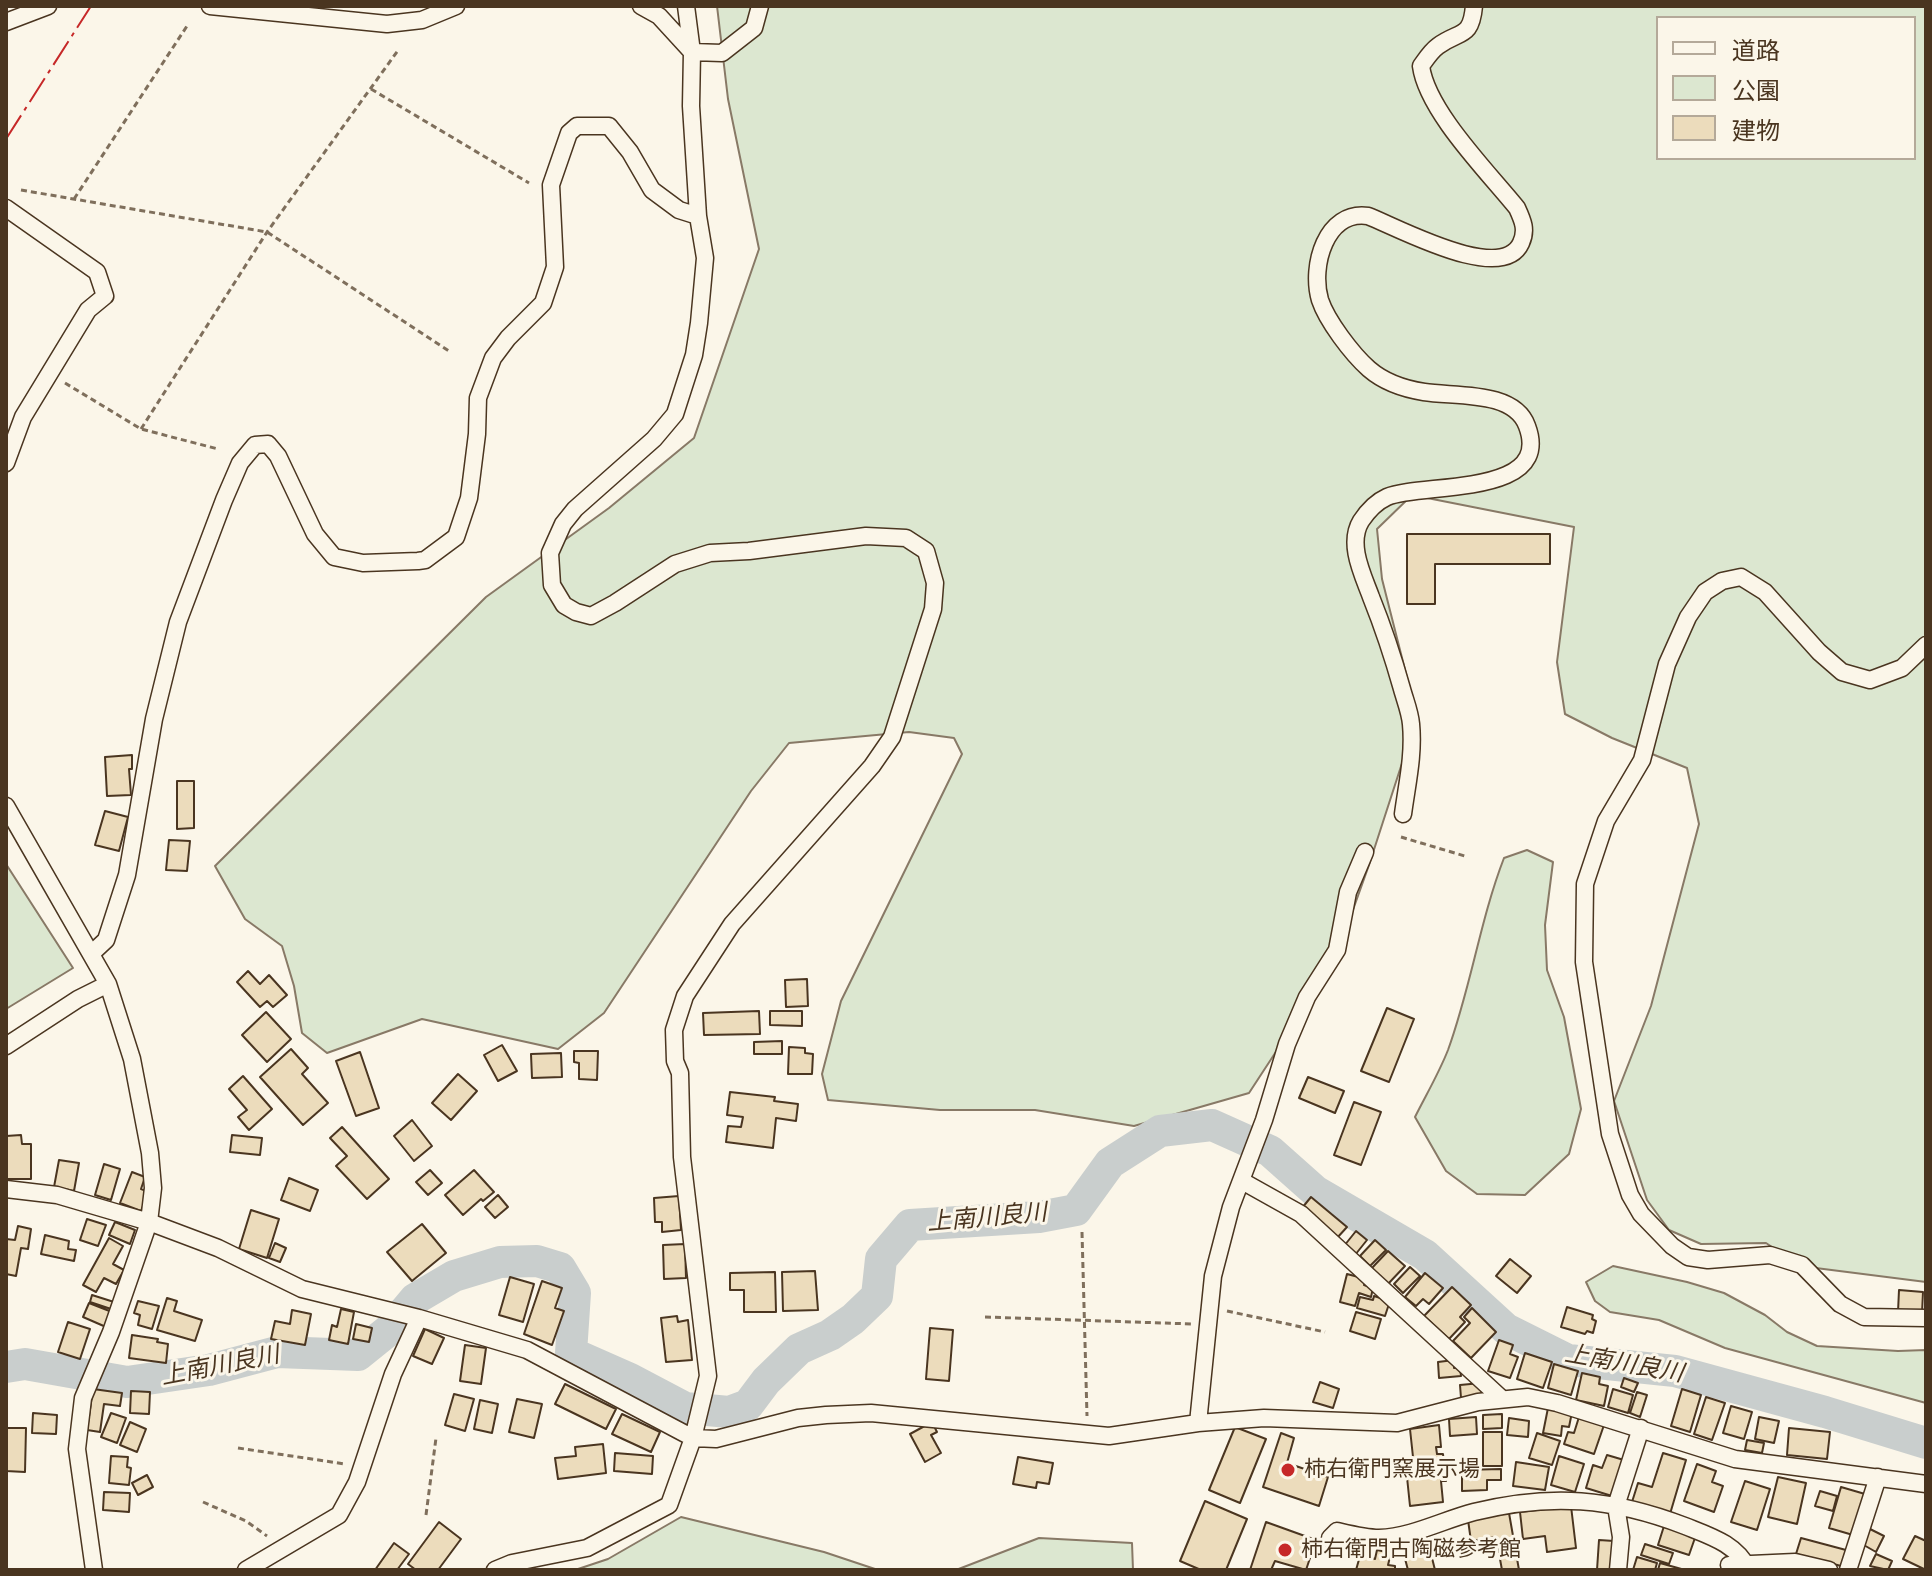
<!DOCTYPE html>
<meta charset="utf-8">
<style>
body{margin:0}
#map{position:relative;width:1932px;height:1576px;overflow:hidden;background:#fbf6e9;font-family:"IBM Plex Serif","Noto Sans JP",serif}
canvas{display:block}
.frame{position:absolute;inset:0;border:8px solid #4a3520;pointer-events:none}
.legend{position:absolute;left:1656px;top:16px;width:260px;height:144px;box-sizing:border-box;background:#fbf6e9;border:2px solid #b4a999;margin:0;padding:10px 14px;list-style:none;font-size:24px;color:#4a3520}
.legend li{display:flex;align-items:center;gap:16px;height:40px}
.legend b{width:40px;border:2px solid #b4a999}
</style>
<div id="map">
<canvas width="1932" height="1576"></canvas>
<div class="frame"></div>
<ul class="legend">
<li><b style="height:10px;background:#fbf6e9"></b>道路</li>
<li><b style="height:22px;background:#dce7d0"></b>公園</li>
<li><b style="height:22px;background:#ecdcbc"></b>建物</li>
</ul>
</div>
<script>
const c = document.querySelector('canvas').getContext('2d');
c.lineJoin = 'round';
function fillPath(path, color) {
  c.fillStyle = color;
  c.fill(path, 'evenodd');
}
function trace(path, color, width, dash) {
  c.strokeStyle = color;
  c.lineWidth = width;
  c.lineCap = dash ? 'butt' : 'round';
  c.setLineDash(dash || []);
  c.stroke(path);
}
function drawText(font, color, halo, rows, align = 'center') {
  c.font = font + ' "IBM Plex Serif","Noto Sans JP",serif';
  c.lineWidth = 6;
  c.setLineDash([]);
  c.textBaseline = 'middle';
  c.strokeStyle = halo;
  c.fillStyle = color;
  for (const [text, x, y, turn = 0] of rows) {
    c.save();
    c.translate(x, y);
    c.rotate((+turn || 0) * Math.PI / 180);
    c.textAlign = isNaN(turn) ? turn : align;
    if (halo) c.strokeText(text, 0, 0);
    c.fillText(text, 0, 0);
    c.restore();
  }
}
const green = new Path2D(`
 M717 6H1926V1282L1800 1266 1766 1243 1701 1244 1669 1230 1647 1200 1614 1101 1651 1006 1699 824 1687 768 1612 738 1565 714 1557 662 1574 527 1412 495 1377 529 1382 579 1417 717 1369 865 1334 963 1249 1093 1134 1126 1035 1110H940L828 1100 822 1074 841 1001 962 754 954 738 909 732 789 743 751 791 604 1013 558 1049 422 1019 327 1053 302 1033 294 986 282 946 245 919 215 866 486 597 609 508 694 438 759 249 728 99ZM1658 18H1914V158H1658Z
 M1527 850 1553 862 1545 925 1547 970 1564 1017 1581 1109 1569 1154 1525 1195 1477 1194 1446 1171 1415 1117C1426 1095 1439 1073 1448 1050 1471 987 1480 920 1504 858Z
 M6 864 73 968 6 1009Z
 M1613 1266 1687 1282 1724 1293 1765 1315 1787 1332 1817 1346 1898 1351 1926 1350V1403L1725 1348 1659 1320 1610 1312 1595 1301 1586 1282Z
 M681 1517 824 1552 878 1570H916H575L608 1559Z
 M1039 1538 1132 1543 1133 1570H956Z`);
const river = new Path2D(`
 M6 1367 25 1364 127 1382 209 1370 277 1352 358 1355 389 1330 415 1299 454 1276 500 1262 537 1261 560 1268 575 1293 571 1353 630 1379 685 1408 729 1412 748 1405 766 1381 799 1349 830 1335 853 1319 877 1296 881 1259 910 1225 1039 1217 1076 1210 1110 1163 1160 1131 1212 1125 1270 1151 1315 1191 1425 1255 1506 1329 1568 1360 1675 1371 1825 1412 1926 1443`);
const building = new Path2D(`
 M1407 534H1550V564H1435V604H1407Z
 M132 755V769H129L131 795 107 796 105 757Z
 M177 781H194V828L177 829Z
 M105 811 128 817 119 851 95 845Z
 M169 840 190 841 187 871 166 870Z
 M248 971 260 984 269 975 287 995 273 1007 267 1001 260 1007 237 982Z
 M807 979 808 1006 786 1007 785 980Z
 M1387 1008 1414 1019 1389 1082 1361 1071Z
 M759 1011 760 1034 704 1035 703 1013Z
 M770 1011H802V1026L770 1025Z
 M266 1012 291 1039 267 1062 242 1035Z
 M782 1041V1054H754V1042Z
 M502 1045 517 1071 498 1081 484 1055Z
 M789 1047 805 1048V1053L813 1054 812 1074H788Z
 M291 1049 308 1068 302 1074 328 1103 303 1125 260 1077Z
 M574 1051H598L597 1080 579 1079V1063L574 1062Z
 M360 1052 379 1108 356 1116 336 1061Z
 M561 1053 562 1077 532 1078 531 1054Z
 M458 1074 477 1091 451 1120 432 1103Z
 M243 1076 272 1109 249 1130 238 1117 247 1110 229 1089Z
 M1308 1077 1344 1091 1335 1113 1299 1098Z
 M730 1092 775 1097 774 1101 798 1104 796 1121 776 1118 773 1148 726 1142 728 1126 741 1127 743 1117 727 1115Z
 M1354 1102 1381 1112 1361 1165 1334 1155Z
 M412 1120 432 1146 414 1161 394 1136Z
 M342 1127 389 1179 367 1199 336 1166 347 1156 330 1138Z
 M21 1135 22 1144H31V1179H6V1136Z
 M232 1135 262 1138 260 1155 230 1152Z
 M59 1160 79 1163 74 1191 54 1187Z
 M104 1164 120 1169 111 1200 95 1195Z
 M430 1170 442 1183 428 1195 416 1182Z
 M474 1170 494 1192 483 1201 481 1199 463 1215 445 1195Z
 M132 1172 145 1177 141 1189 149 1192 141 1211 120 1203Z
 M289 1178 318 1190 310 1211 281 1200Z
 M498 1195 508 1207 495 1218 485 1207Z
 M679 1196 681 1230 662 1232V1222H655L654 1198Z
 M1311 1197 1347 1227 1337 1238 1302 1208Z
 M251 1210 279 1219 267 1258 239 1249Z
 M87 1219 106 1225 98 1246 80 1240Z
 M115 1222 135 1230 130 1244 109 1235Z
 M422 1224 446 1253 412 1281 387 1252Z
 M18 1226 31 1229 28 1249 21 1248 16 1276 6 1274V1239L15 1240Z
 M1356 1231 1367 1240 1355 1255 1344 1246Z
 M45 1235 69 1241 68 1249 76 1250 74 1261 41 1254Z
 M109 1238 123 1246 113 1264 124 1270 116 1284 104 1278 96 1292 83 1285Z
 M1375 1240 1386 1250 1370 1266 1360 1256Z
 M275 1243 286 1248 280 1262 269 1258Z
 M685 1244 686 1278 664 1279 663 1245Z
 M1388 1251 1405 1266 1388 1284 1371 1269Z
 M1510 1259 1531 1276 1517 1293 1496 1276Z
 M1410 1267 1420 1276 1403 1293 1394 1284Z
 M815 1271 818 1310 783 1311 782 1272Z
 M775 1272 776 1312H744V1290H730V1273Z
 M1425 1273 1443 1288 1429 1304 1423 1299 1416 1306 1405 1297Z
 M1347 1274 1366 1279 1364 1285 1373 1288 1371 1297 1359 1293 1355 1306 1340 1302Z
 M510 1277 534 1284 523 1322 499 1315Z
 M542 1281 562 1288 555 1308 564 1311 552 1345 524 1334Z
 M1452 1287 1471 1305 1460 1317 1465 1322 1449 1339 1424 1316Z
 M1899 1290 1923 1292 1922 1313 1898 1312Z
 M92 1295 114 1302 111 1309 90 1302Z
 M1374 1296 1390 1301 1385 1316 1357 1308 1360 1297 1373 1300Z
 M167 1298 177 1301 174 1311 202 1320 195 1341 157 1330Z
 M138 1301 159 1306 152 1329 138 1325 140 1315 134 1313Z
 M89 1303 112 1312 106 1327 83 1317Z
 M1567 1307 1593 1315 1592 1319 1596 1321 1593 1333 1587 1331 1585 1334 1561 1327Z
 M1472 1308 1496 1332 1471 1358 1453 1341 1470 1323 1464 1317Z
 M341 1309 354 1312 348 1344 329 1340 332 1325 337 1327Z
 M292 1310 311 1314 305 1345 271 1339 275 1321 290 1324Z
 M1356 1312 1381 1319 1375 1339 1350 1331Z
 M677 1316 678 1322 688 1320 692 1360 666 1362 661 1318Z
 M68 1322 90 1329 80 1359 58 1352Z
 M356 1324 372 1328 369 1342 353 1339Z
 M930 1328 953 1330 949 1381 926 1379Z
 M425 1329 444 1338 432 1364 413 1356Z
 M132 1335 158 1339 157 1342 168 1344 166 1363 129 1358Z
 M1499 1340 1513 1345 1510 1354 1518 1357 1510 1378 1488 1371Z
 M465 1345 486 1348 481 1384 460 1381Z
 M1525 1353 1552 1362 1543 1388 1517 1379Z
 M1454 1360V1368H1460L1461 1376 1439 1378 1438 1362Z
 M1554 1364 1578 1371 1571 1395 1548 1388Z
 M1582 1373 1600 1377 1599 1384 1608 1386 1604 1406 1576 1400Z
 M1624 1378 1638 1383 1634 1392 1621 1387Z
 M1320 1382 1339 1389 1333 1408 1313 1402Z
 M1481 1383 1482 1396 1461 1398 1460 1385Z
 M565 1384 616 1409 606 1429 555 1404Z
 M93 1389 122 1393 120 1406 104 1404 100 1432 87 1430Z
 M1613 1389 1633 1395 1628 1413 1608 1407Z
 M1682 1389 1701 1395 1690 1432 1671 1426Z
 M131 1391 150 1392 149 1414 130 1413Z
 M1637 1392 1647 1395 1640 1417 1630 1413Z
 M454 1394 474 1399 465 1431 445 1425Z
 M1706 1397 1725 1403 1712 1440 1694 1434Z
 M517 1399 542 1404 534 1438 509 1432Z
 M480 1400 498 1404 492 1433 474 1429Z
 M1731 1406 1752 1412 1744 1439 1723 1433Z
 M1548 1408 1572 1412 1569 1427 1562 1426 1561 1436 1543 1433Z
 M33 1413 57 1415 56 1434 32 1433Z
 M111 1413 126 1418 117 1443 101 1437Z
 M622 1414 660 1432 651 1452 612 1434Z
 M1502 1414V1428L1483 1429V1415Z
 M1476 1417 1477 1434 1450 1436 1449 1419Z
 M1579 1417 1604 1425 1594 1454 1564 1444 1568 1432 1574 1433Z
 M1759 1417 1779 1421 1774 1443 1755 1439Z
 M1509 1418 1529 1421 1528 1437 1507 1435Z
 M130 1422 146 1429 137 1452 120 1445Z
 M932 1422 937 1432 931 1435 941 1453 925 1462 910 1434Z
 M1439 1425 1441 1447H1436L1437 1454H1443L1446 1481H1441L1443 1502 1410 1506 1405 1458 1413 1457 1410 1429Z
 M1235 1427 1266 1439 1240 1503 1209 1490Z
 M6 1428H26L25 1472 6 1471Z
 M1789 1428 1830 1432 1827 1459 1787 1455Z
 M1483 1432H1502V1466H1483Z
 M1281 1433 1294 1438 1287 1463 1328 1477 1319 1506 1263 1487Z
 M1537 1433 1560 1441 1552 1465 1529 1458Z
 M1747 1440 1764 1443 1762 1453 1745 1450Z
 M603 1444 606 1473 558 1479 555 1458 576 1456 575 1447Z
 M615 1453 653 1456 652 1474 614 1471Z
 M1663 1453 1686 1460 1670 1514 1632 1502 1638 1483 1652 1487Z
 M1607 1455 1624 1460 1612 1496 1586 1488 1593 1465 1602 1468Z
 M111 1456 128 1457 127 1467 131 1468 129 1485 109 1483Z
 M1559 1456 1584 1464 1575 1492 1551 1485Z
 M1018 1457 1053 1463 1049 1484 1037 1482 1036 1488 1013 1484Z
 M1516 1462 1549 1467 1545 1490 1513 1486Z
 M1697 1464 1716 1471 1712 1482 1723 1486 1714 1512 1684 1501Z
 M1501 1469V1480H1487V1490L1462 1491V1470Z
 M147 1475 153 1487 138 1495 132 1483Z
 M1778 1477 1806 1483 1797 1524 1768 1517Z
 M1745 1481 1770 1489 1757 1530 1731 1522Z
 M1841 1487 1865 1494 1853 1535 1829 1528Z
 M1820 1491 1837 1496 1833 1511 1815 1506Z
 M104 1492 130 1493 129 1512 103 1510Z
 M1205 1501 1247 1519 1226 1570H1201L1180 1561Z
 M1571 1506 1576 1548 1547 1552 1545 1536 1523 1539 1520 1512Z
 M1509 1513 1519 1570H1502L1496 1537 1471 1541 1468 1520Z
 M439 1522 461 1539 438 1570H416L408 1564Z
 M1266 1522 1316 1540 1306 1570 1275 1561 1271 1570H1250Z
 M1664 1526 1696 1535 1689 1555 1658 1545Z
 M1870 1529 1884 1536 1876 1552 1862 1544Z
 M1426 1534 1435 1570H1408L1400 1540Z
 M1915 1536 1926 1541V1570L1903 1559Z
 M1801 1538 1846 1550 1841 1566 1796 1554Z
 M1599 1540 1614 1541 1612 1570H1597Z
 M394 1543 409 1554 397 1570H375Z
 M1645 1544 1673 1553 1669 1564 1641 1555Z
 M1377 1550 1391 1553 1388 1565 1395 1566V1570H1356L1360 1556 1375 1559Z
 M1876 1554 1892 1561 1888 1570 1870 1566Z
 M1637 1557 1657 1563 1655 1570H1633Z
 M1660 1563 1685 1570H1658Z`);
const path = new Path2D(`
 M371 89 529 183
 M21 190 267 232 449 351
 M74 199 187 26
 M65 383 141 429 218 449
 M141 429 267 232 399 49
 M1401 837 1468 857
 M1082 1232 1087 1416
 M1227 1311 1325 1332
 M985 1317 1193 1324
 M238 1448 345 1464
 M203 1502 246 1521 267 1536
 M426 1515 436 1438`);
const street = new Path2D(`
 M210 6 387 24 422 20 456 6
 M641 6 659 16 692 52 722 53 754 28 760 6
 M6 22 48 6
 M6 208 97 272 105 296 88 310 23 417 6 463
 M1926 645 1902 668 1870 680 1842 672 1819 652 1765 592 1741 577 1722 581 1705 592 1688 617 1667 664 1642 760 1606 821 1585 884 1584 962 1610 1134 1630 1195 1641 1214 1672 1246 1688 1257 1708 1260 1770 1255 1802 1265 1840 1304 1864 1317 1926 1318
 M6 806 108 984 132 1059 150 1153 153 1188 149 1222 111 1332 83 1398 77 1449 94 1570
 M1403 814C1407 784 1414 755 1411 724 1410 712 1405 700 1402 689 1393 657 1383 627 1371 597 1363 575 1347 544 1361 521 1367 512 1376 502 1387 497 1422 482 1554 498 1527 426 1514 390 1455 397 1424 392 1405 389 1384 382 1369 369 1352 354 1327 321 1320 300 1310 266 1326 210 1368 216 1397 227 1502 285 1521 243 1527 230 1523 221 1517 208 1488 172 1427 111 1421 66 1426 59 1431 51 1438 46 1460 30 1471 39 1474 6
 M91 954 106 940 127 875 154 719 178 622 224 500 240 463 255 445 268 444 278 456 315 534 334 557 363 563 418 561 425 560 456 537 469 498 477 434 478 398 493 358 508 338 543 303 555 267 551 185 569 133 577 126H609L630 152 652 190 679 210 698 216
 M6 1046 78 999 108 984
 M1242 1181 1301 1214 1502 1399
 M6 1189 57 1195 149 1222 218 1248 302 1289 419 1318 527 1350 693 1438 716 1439 798 1418 826 1415 871 1413 1109 1436 1198 1423 1264 1418 1397 1423 1478 1402 1528 1397 1557 1403 1735 1459 1926 1484
 M1198 1423 1213 1276 1231 1207 1264 1120 1287 1044 1307 997 1337 950 1348 892 1365 852
 M1330 1538 1337 1531C1350 1534 1366 1538 1379 1538 1412 1537 1443 1520 1474 1512 1551 1493 1612 1498 1685 1526 1710 1536 1737 1544 1749 1570
 M1729 1565 1795 1562 1829 1570
 M246 1570 339 1515 357 1482 393 1374 419 1318
 M495 1570 512 1563 587 1548 669 1505 693 1438 708 1376 682 1157 680 1073 675 1061 674 1030 685 996 732 924 872 766 892 737 933 609 935 583 926 551 906 538 866 536 749 551 710 553 675 564 615 603 591 616 576 612 564 605 552 585 550 553 563 524 575 509 654 439 675 414 694 355 699 323 705 258 698 216 691 106 692 52 686 6
 M1618 1570 1621 1537 1616 1506 1641 1428
 M1848 1570 1878 1477`);
const power = new Path2D(`
 M6 139 91 6`);
const markers = [
 [1288,1470,8,"#c62828"],
 [1285,1550,8,"#c62828"]
];
const poiNames = [
 ["柿右衛門窯展示場",1304,1470],
 ["柿右衛門古陶磁参考館",1301,1550]
];
const waterNames = [
 ["上南川良川",987,1218,-5],
 ["上南川良川",1624,1364,10],
 ["上南川良川",220,1366,-11]
];
fillPath(green, '#dce7d0');
trace(green, '#887966', 2);
trace(river, '#c9cecd', 32);
fillPath(building, '#ecdcbc');
trace(building, '#4a3520', 2);
trace(street, '#4a3520', 19);
trace(path, '#7f6f5c', 3, [6, 4]);
trace(street, '#fbf6e9', 16);
trace(power, '#c62828', 2, [28, 6, 4, 6]);
for (const [x, y, r, color] of markers) {
  const dot = new Path2D();
  dot.arc(x, y, r, 0, 2 * Math.PI);
  c.fillStyle = color;
  c.fill(dot);
  trace(dot, '#fbf6e9', 3);
}
drawText('22px', '#4a3520', '#fbf6e9', poiNames, 'left');
drawText('italic 24px', '#4a3520', '#fbf6e9', waterNames);
</script>
